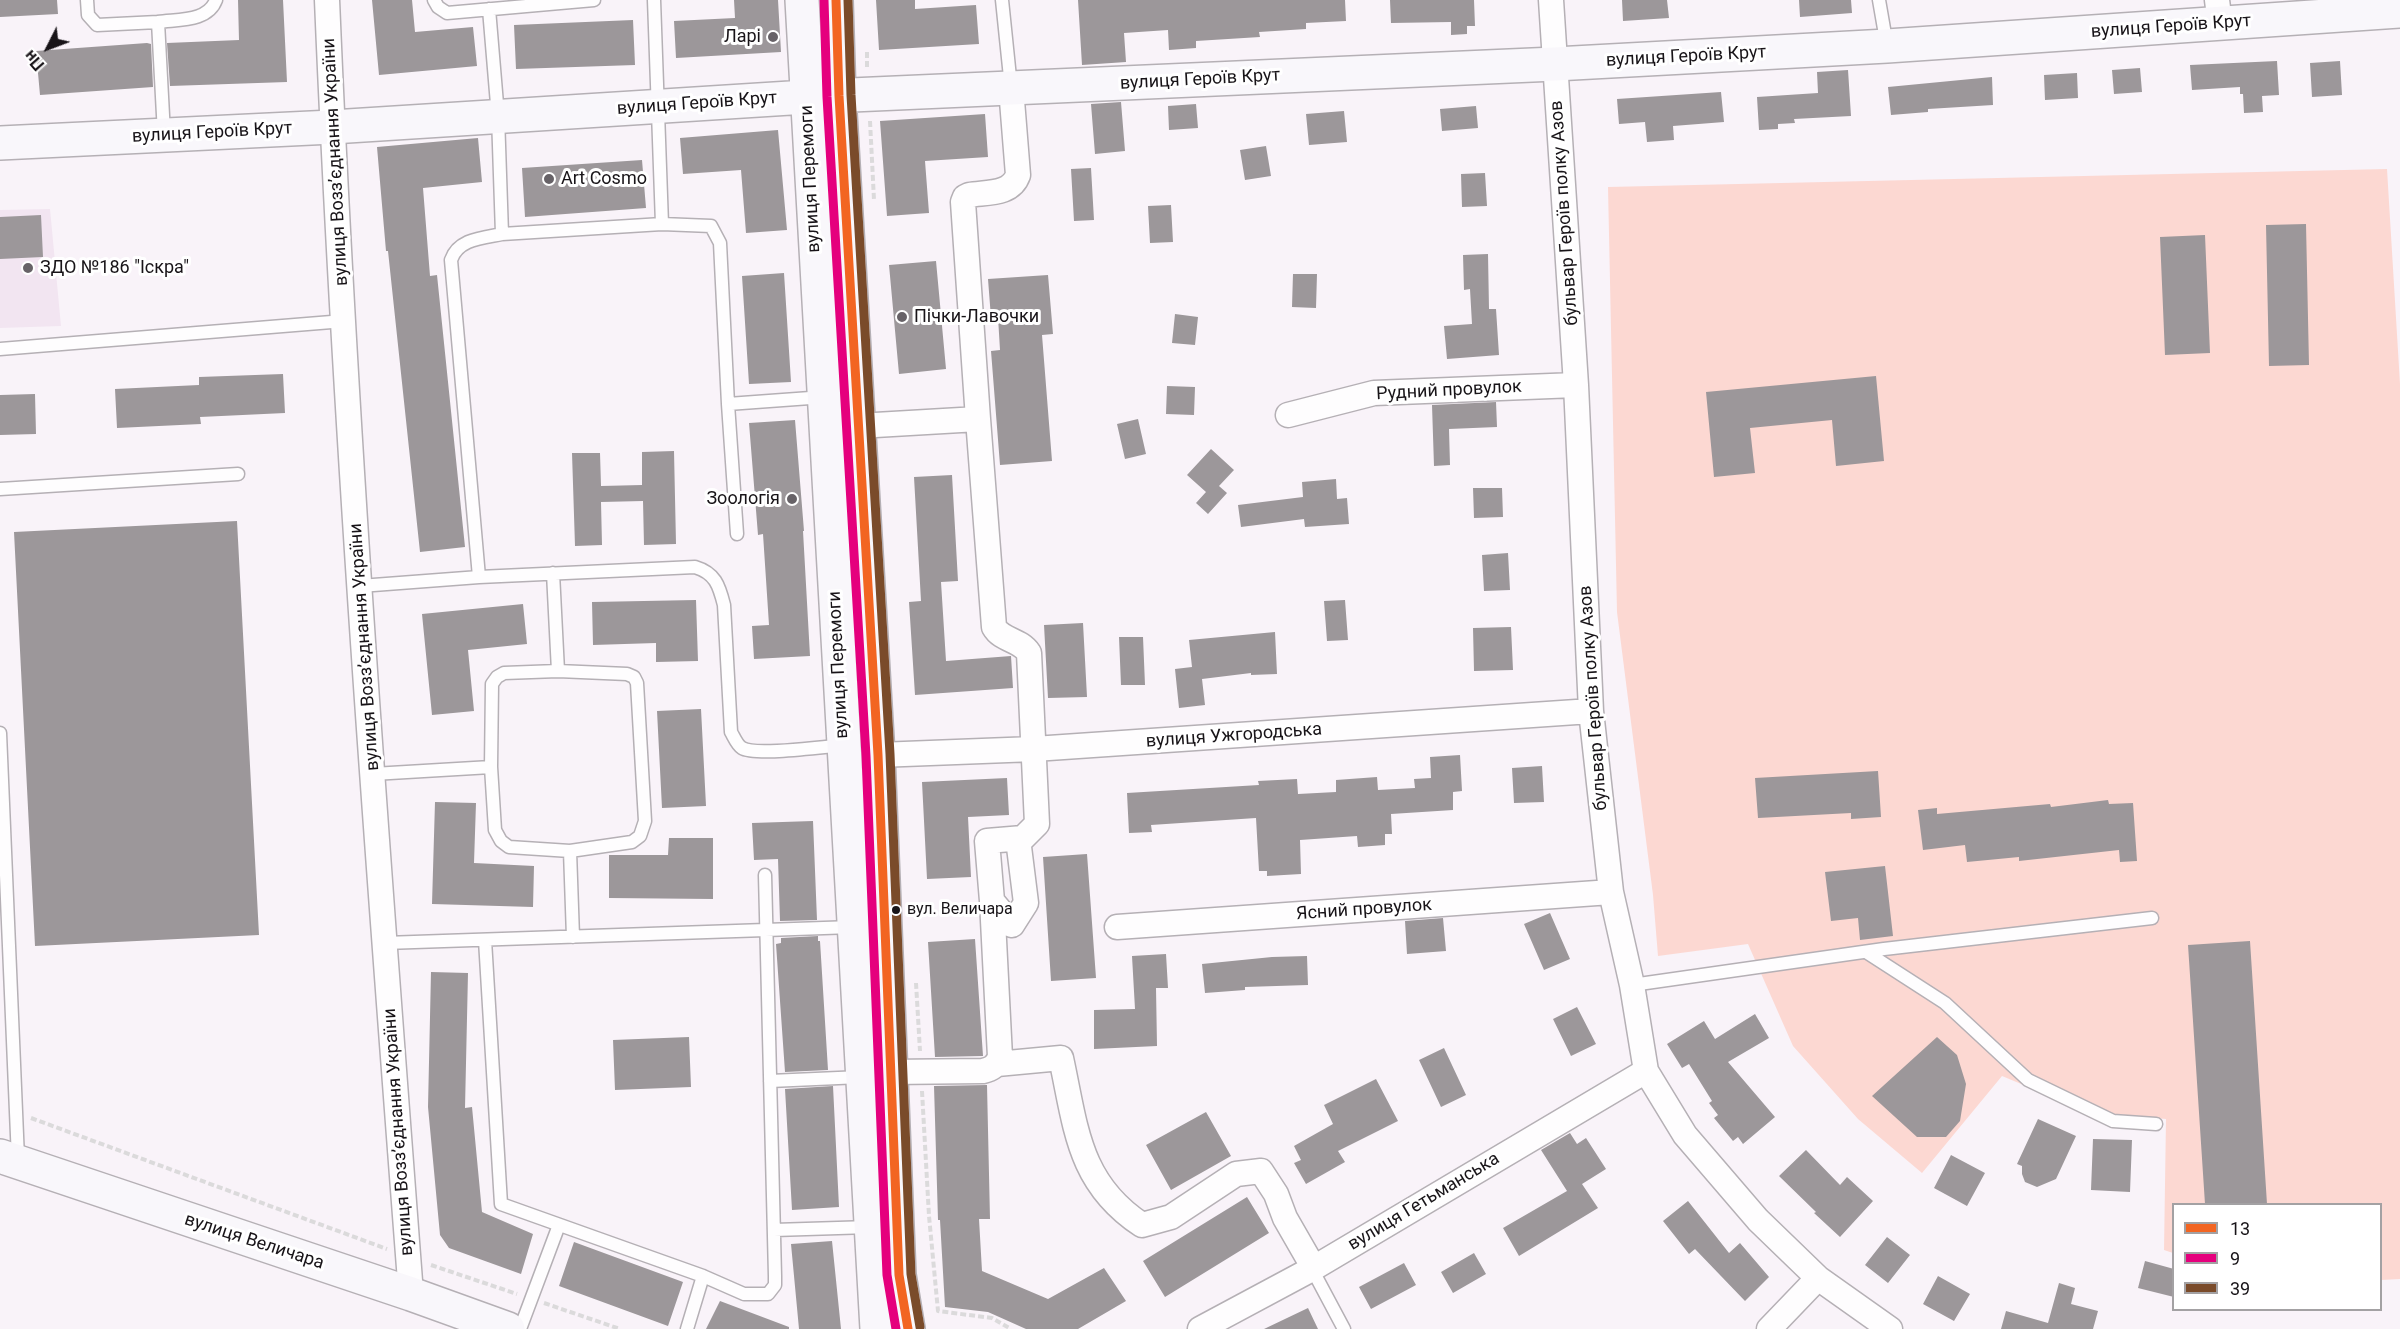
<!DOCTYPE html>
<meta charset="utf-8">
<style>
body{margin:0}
#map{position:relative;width:2400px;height:1329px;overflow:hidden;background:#f9f3f9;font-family:Roboto,sans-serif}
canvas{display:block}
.legend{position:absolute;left:2172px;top:1203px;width:210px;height:108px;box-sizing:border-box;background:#fff;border:2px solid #a3a1a3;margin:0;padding:8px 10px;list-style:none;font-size:18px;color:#181418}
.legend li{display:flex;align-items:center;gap:12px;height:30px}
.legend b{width:30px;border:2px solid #a3a1a3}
.north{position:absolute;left:18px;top:18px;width:60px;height:60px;-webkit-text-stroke:4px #fff;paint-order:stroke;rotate:228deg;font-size:16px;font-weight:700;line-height:24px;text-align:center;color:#181418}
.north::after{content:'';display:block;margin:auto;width:21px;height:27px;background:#181418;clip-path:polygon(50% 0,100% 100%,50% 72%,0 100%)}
</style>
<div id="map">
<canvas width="2400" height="1329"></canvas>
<ul class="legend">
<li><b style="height:8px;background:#f26522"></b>13</li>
<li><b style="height:8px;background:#e5007d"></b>9</li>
<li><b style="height:8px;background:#7a4b2a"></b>39</li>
</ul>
<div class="north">Пн</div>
</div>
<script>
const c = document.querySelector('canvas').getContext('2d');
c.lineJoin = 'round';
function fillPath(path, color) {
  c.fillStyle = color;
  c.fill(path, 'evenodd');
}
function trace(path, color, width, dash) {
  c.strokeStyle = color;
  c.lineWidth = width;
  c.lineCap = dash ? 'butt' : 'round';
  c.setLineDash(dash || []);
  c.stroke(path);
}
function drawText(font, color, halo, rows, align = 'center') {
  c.font = font + ' Roboto,sans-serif';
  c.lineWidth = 6;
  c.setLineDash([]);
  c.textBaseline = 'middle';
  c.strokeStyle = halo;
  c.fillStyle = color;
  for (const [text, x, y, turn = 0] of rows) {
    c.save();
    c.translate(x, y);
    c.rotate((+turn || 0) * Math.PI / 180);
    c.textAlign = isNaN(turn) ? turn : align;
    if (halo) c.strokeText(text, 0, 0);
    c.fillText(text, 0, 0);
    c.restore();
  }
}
const built = new Path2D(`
 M50 209 61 326 0 328V210Z`);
const green = new Path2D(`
 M2387 169 2400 384V1279L2381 1280 2380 1204H2174L2173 1253 2164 1250 2166 1119 2088 1112 2002 1076 1922 1173 1858 1119 1793 1046 1748 944 1658 956 1653 895 1617 612 1608 187Z`);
const building = new Path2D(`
 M0 0H57L58 14 0 17Z
 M238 0H283L287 82 170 86 167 43 239 40Z
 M372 0H412L415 32 473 27 477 66 379 75Z
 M734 0H778L781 52 676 58 674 21 735 18Z
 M876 0H915V9L976 5 979 44 879 50Z
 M1078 0H1345L1346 21 1306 23V29L1259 32 1260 37 1196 41V48L1169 50 1168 30 1124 33 1126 62 1082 65Z
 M1390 0H1474L1475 26H1467V34L1451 35V22L1391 23Z
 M1622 0H1667L1669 18 1623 21Z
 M1799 0H1851L1852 13 1800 17Z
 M633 20 635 65 516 69 514 25Z
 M147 43 151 44 153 87 40 95 36 51Z
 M2277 61 2279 95 2262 96 2263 112 2244 113 2243 94H2240V87L2192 90 2190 65Z
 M2340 61 2342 95 2312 97 2310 63Z
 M2140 68 2142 92 2114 94 2112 70Z
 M1848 70 1851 116 1794 119 1795 123 1778 124V129L1759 130 1757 97 1818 93 1817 72Z
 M2077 73 2078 98 2045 100 2044 75Z
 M1992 77 1993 105 1928 109V112L1891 115 1888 87Z
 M1721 92 1724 122 1673 126 1674 140 1647 142 1645 122 1619 124 1617 99Z
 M1121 102 1125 151 1095 154 1091 104Z
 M1196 104 1198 128 1169 130 1168 106Z
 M1476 106 1478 128 1442 131 1440 109Z
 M1344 111 1347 142 1309 145 1306 114Z
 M985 114 988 157 925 161 929 213 887 216 880 121Z
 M778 130 787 230 746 233 741 170 683 174 680 138Z
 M478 138 482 182 423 188 430 276 437 275 465 547 420 552 388 251H386L377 147Z
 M1266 146 1271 176 1245 180 1240 150Z
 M642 160 646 208 525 217 522 168Z
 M1091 168 1094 220 1074 221 1071 169Z
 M1485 173 1487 206 1462 207 1461 174Z
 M1171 205 1173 242 1150 243 1148 206Z
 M41 215 43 257 0 259V217Z
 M2306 224 2309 365 2269 366 2266 225Z
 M2205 235 2210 353 2165 355 2160 237Z
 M1488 254 1489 309H1496L1499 355 1447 359 1444 326 1472 324 1470 289 1464 290 1463 255Z
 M936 261 946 369 899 374 889 265Z
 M784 273 791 382 749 384 742 276Z
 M1293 274H1317L1316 308 1292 307Z
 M1048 275 1053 334 1042 335 1052 461 1000 465 991 351 1000 350 998 317 991 318 988 279Z
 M1175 314 1198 317 1195 345 1172 343Z
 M283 374 285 413 200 417 201 424 117 428 115 389 199 385V377Z
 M1876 376 1884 461 1836 466 1832 420 1750 428 1755 473 1714 477 1706 392Z
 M1167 386 1195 387 1194 415 1166 414Z
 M35 394 36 434 0 435V395Z
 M1496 402 1497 427 1449 429 1450 465 1434 466 1432 405Z
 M1138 419 1146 454 1125 459 1117 424Z
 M795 420 804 531H803L810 656 754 659 752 626 769 625 763 534 758 535 749 423Z
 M1211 449 1234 470 1219 486 1227 493 1208 514 1196 503 1206 492 1187 475Z
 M674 451 676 544 644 545 643 501 601 502 602 545 575 546 572 453H600L601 486 642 485V452Z
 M952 475 958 581 941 582 946 661 1011 656 1013 688 915 695 909 602 921 601 914 477Z
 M1336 479 1337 499 1347 498 1349 524 1305 527 1304 519 1241 527 1238 505 1303 497 1302 482Z
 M1473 488H1502L1503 517 1474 518Z
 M237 521 259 935 35 946 14 532Z
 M1508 553 1510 590 1484 591 1482 555Z
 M696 600 698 661 656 662V643L593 645 592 602Z
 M1345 600 1348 640 1327 641 1324 601Z
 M523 604 527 644 468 650 474 711 432 715 422 614Z
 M1083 623 1087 697 1048 698 1044 625Z
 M1511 627 1513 670 1474 671 1473 628Z
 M1275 632 1277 674 1251 675V673L1202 679 1205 705 1179 708 1175 669 1192 667 1189 640Z
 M1119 637H1143L1145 685H1121Z
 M701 709 706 806 662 808 657 711Z
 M1460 755 1462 791 1453 792V810L1391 814 1392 834H1385V845L1358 847 1357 836 1300 840 1301 874 1267 876V871H1259L1256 818 1151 825 1152 832 1129 833 1127 793 1259 785 1258 781 1297 779 1298 794 1336 792V780L1377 777 1378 790 1415 788 1414 779 1431 778 1430 757Z
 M1542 766 1544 802 1514 803 1512 768Z
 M1878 771 1881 817 1851 819V813L1758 818 1755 778Z
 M1007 778 1009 815 968 817 971 877 927 879 922 782Z
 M2108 800 2109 804 2133 803 2137 861 2120 862 2119 850 2019 861V857L1967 862 1965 845 1923 850 1918 810 1937 808V814L2050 804 2051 807Z
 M435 802 476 803 474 863 534 866 533 907 432 904Z
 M813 821 817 920 780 921 778 859 754 860 752 823Z
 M669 838H713V899L609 898V855H668Z
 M1087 854 1096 978 1051 981 1043 857Z
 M1885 866 1893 936 1860 940 1858 918 1831 921 1825 872Z
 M1550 913 1570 959 1544 970 1524 924Z
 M1443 918 1446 951 1407 954 1405 921Z
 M818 936V941H820L828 1070 785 1072 776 944 781 943V938Z
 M975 939 983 1056 935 1057 928 942Z
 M2250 941 2267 1204H2205L2188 945Z
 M1166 954 1168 988H1156L1157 1046 1094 1049V1010L1135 1009 1132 956Z
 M1307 956 1308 985 1245 987V990L1205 993 1202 964 1272 957Z
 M431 972 468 973 465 1108 472 1107 482 1212 533 1234 521 1274 449 1248 440 1235 428 1107Z
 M1577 1007 1596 1044 1571 1056 1553 1019Z
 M1755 1014 1769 1038 1728 1062 1775 1117 1743 1144 1738 1137 1733 1141 1714 1118 1718 1115 1709 1103 1712 1101 1689 1064 1682 1068 1667 1044 1704 1021 1715 1039Z
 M689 1037 691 1087 615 1090 613 1040Z
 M1937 1037 1957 1055 1966 1084 1960 1121 1946 1137H1917L1872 1096Z
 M1444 1048 1466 1095 1441 1107 1419 1060Z
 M1376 1079 1398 1121 1338 1151 1345 1162 1306 1184 1294 1163 1301 1160 1294 1146 1333 1124 1324 1105Z
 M987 1085 990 1219H979L982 1271 1048 1299 1104 1268 1126 1301 1078 1329H1026L988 1312 945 1307 940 1220H938L934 1086Z
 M833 1086 839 1207 792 1210 785 1089Z
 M1206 1112 1231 1156 1171 1190 1146 1145Z
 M2038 1119 2076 1136 2056 1179 2037 1187 2025 1182 2022 1174V1166L2017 1164Z
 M1570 1133 1577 1144 1586 1138 1606 1169 1582 1184 1598 1208 1519 1256 1503 1228 1567 1191 1541 1150Z
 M2093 1139 2132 1140 2130 1192 2091 1190Z
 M1806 1150 1840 1185 1847 1177 1873 1201 1840 1237 1814 1213 1816 1212 1779 1176Z
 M1951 1155 1985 1173 1967 1206 1934 1188Z
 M1247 1197 1269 1233 1165 1297 1143 1261Z
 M1688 1201 1729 1253 1740 1243 1769 1277 1745 1301 1695 1249 1689 1254 1663 1221Z
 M1887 1237 1910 1255 1888 1283 1865 1265Z
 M832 1241 841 1329H799L791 1244Z
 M574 1242 683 1282 668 1326 559 1286Z
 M1474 1253 1486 1274 1453 1293 1441 1272Z
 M2145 1261 2174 1269V1297L2138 1288Z
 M1404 1263 1416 1285 1371 1309 1359 1287Z
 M1938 1276 1970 1294 1954 1321 1923 1304Z
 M2059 1283 2075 1288 2071 1304 2098 1311 2093 1329H2001L2006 1311 2048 1323Z
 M720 1301 789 1327V1329H706Z
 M1308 1308 1318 1329H1264Z`);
const path = new Path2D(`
 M867 52V68
 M870 121 874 200
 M916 983 920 1051
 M922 1091 929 1216 938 1311 992 1318 1011 1329
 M31 1118 387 1249
 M431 1265 517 1294
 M544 1303 620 1329`);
const lane = new Path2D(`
 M87 0 88 15 97 25 158 22
 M434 0 438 7 447 13 594 0
 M654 0 662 224 711 226 720 243 728 404 824 397
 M1002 0 1011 87
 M1879 0 1887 46
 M164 134 158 22C178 19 208 22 216 0
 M502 234 662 224
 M0 349 344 321
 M728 404 737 534
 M0 489 238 474
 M553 573 558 671 504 673 497 677 492 684 491 767 495 830 501 841 509 847 570 851 632 842 640 836 645 821 637 683 634 677 627 674 558 671
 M479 577 695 567C715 573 719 585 724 605L731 732C734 737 737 745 742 748 755 756 824 747 843 745
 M360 586 479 577 451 260C458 239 482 238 502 234L498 116 489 9
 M0 733 18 1159
 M373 774 491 767
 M570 851 573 937
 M485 940 501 1204 703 1276 744 1294H768L775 1285V1276L765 875
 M385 943 853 927
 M1866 952 1945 1003 2028 1080 2113 1121 2156 1124
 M1632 985 1884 949 2152 918
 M770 1081 861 1077
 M774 1230 870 1227
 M1312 1269 1344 1329
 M520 1329 559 1225
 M687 1329 703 1276`);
const street = new Path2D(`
 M327 0C345 432 378 863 411 1294
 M1551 0 1576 385 1591 711 1611 892 1632 985 1646 1071 1685 1135 1758 1220 1818 1278 1890 1329
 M2217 0 2220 24
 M1288 415 1374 393 1576 385
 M978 419 994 627C1002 641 1020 639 1029 653L1037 824 1023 838 987 841 992 901 1012 925 1026 903 1018 839
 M858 426 978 419 963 202 965 197 969 195C987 192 1011 195 1018 175L1011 88
 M878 755 1034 749 1591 711
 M1117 927 1611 892
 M997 1064 1061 1058C1076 1127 1078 1183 1142 1225L1171 1217 1236 1174 1261 1171 1276 1194 1285 1218 1308 1258 1312 1269
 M889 1072 983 1071C992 1069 996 1066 1000 1057L992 901
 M1200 1329 1312 1269 1646 1071
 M1769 1329 1818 1278`);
const secondary = new Path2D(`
 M802 0 877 1329
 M836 0 839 96 878 755 899 1275 908 1329
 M0 143 332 127 806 97 1555 64 1887 46 2400 11
 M0 1156 411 1294 508 1329`);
const bus1 = new Path2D(`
 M836 0 839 96 878 755 899 1275 908 1329`);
const bus2 = new Path2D(`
 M824 0 827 97 866 756 887 1275 896 1329`);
const bus3 = new Path2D(`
 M848 0 851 95 890 754 911 1274 920 1327`);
const markers = [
 [773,37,6,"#676267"],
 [549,179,6,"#676267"],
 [28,268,6,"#676267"],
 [902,317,6,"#676267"],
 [792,499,6,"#676267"],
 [896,910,5,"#181418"]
];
const busNames = [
 ["вул. Величара",907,910]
];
const streetNames = [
 ["вулиця Героїв Крут",2171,27,-4],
 ["вулиця Героїв Крут",1686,57,-3],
 ["вулиця Героїв Крут",1200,80,-3],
 ["вулиця Героїв Крут",697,104,-4],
 ["вулиця Героїв Крут",212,133,-3],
 ["вулиця Воззʼєднання України",336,162,-93],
 ["вулиця Перемоги",811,179,-93],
 ["бульвар Героїв полку Азов",1565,213,-94],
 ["Рудний провулок",1449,391,-3],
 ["вулиця Воззʼєднання України",365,647,-94],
 ["вулиця Перемоги",839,665,-93],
 ["бульвар Героїв полку Азов",1594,698,-94],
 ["вулиця Ужгородська",1234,736,-4],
 ["Ясний провулок",1364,910,-4],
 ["вулиця Воззʼєднання України",399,1132,-94],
 ["вулиця Гетьманська",1424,1202,-31],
 ["вулиця Величара",254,1242,18]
];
const poiNames = [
 ["Ларі",761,37,"right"],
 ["Art Cosmo",561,179],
 ["ЗДО №186 \"Іскра\"",40,268],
 ["Пічки-Лавочки",914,317],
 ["Зоологія",780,499,"right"]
];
fillPath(built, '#f2e5f1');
fillPath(green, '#fcd8d2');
fillPath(building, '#9c979a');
trace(lane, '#b5b0b5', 15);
trace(street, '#b5b0b5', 27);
trace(secondary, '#b5b0b5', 36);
trace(path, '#dbdadb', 4, [6, 3]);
trace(lane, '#fefdfe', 12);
trace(street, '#fefdfe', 24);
trace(secondary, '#f9f7fb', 33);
trace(bus1, '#f26522', 9);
trace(bus2, '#e5007d', 9);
trace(bus3, '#7a4b2a', 9);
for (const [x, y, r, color] of markers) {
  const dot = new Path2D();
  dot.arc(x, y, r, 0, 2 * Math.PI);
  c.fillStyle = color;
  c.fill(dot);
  trace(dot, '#fff', 2);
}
drawText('16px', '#181418', '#fff', busNames, 'left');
drawText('18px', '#181418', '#fff', streetNames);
drawText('18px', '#181418', '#fff', poiNames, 'left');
</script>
